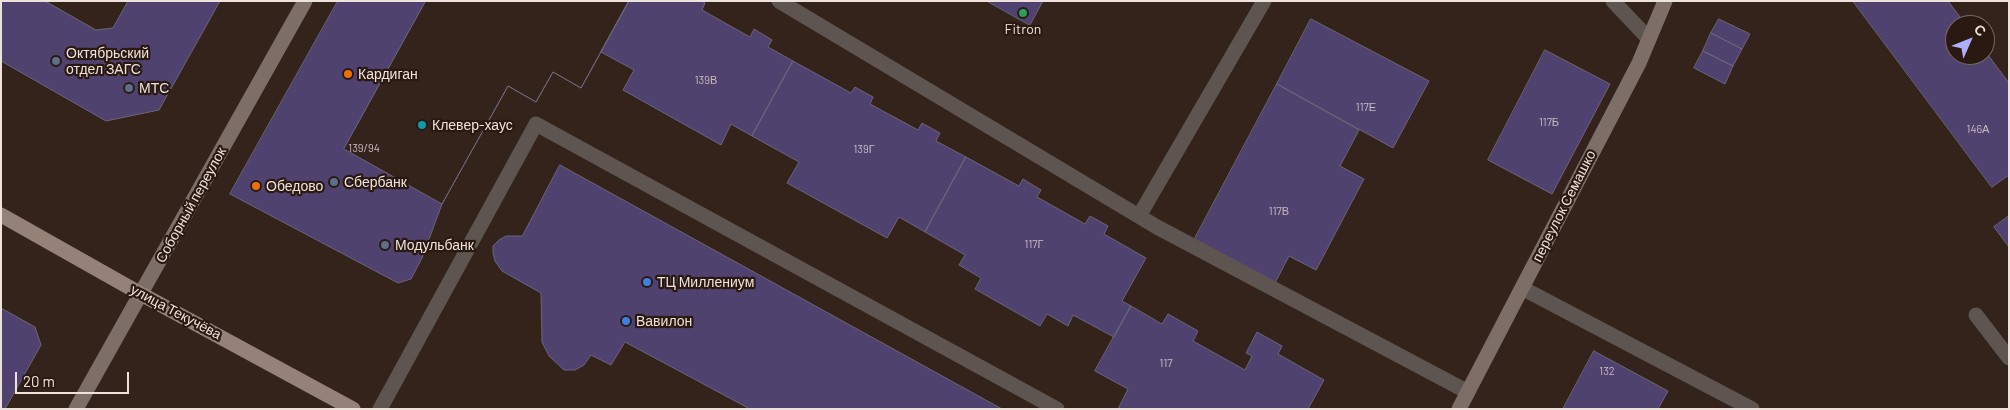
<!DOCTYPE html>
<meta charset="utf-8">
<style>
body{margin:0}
#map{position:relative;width:2010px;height:410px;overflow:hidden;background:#34231a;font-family:Barlow,sans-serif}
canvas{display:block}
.frame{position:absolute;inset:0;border:2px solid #eee2dc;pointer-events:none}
.north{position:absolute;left:1945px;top:15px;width:50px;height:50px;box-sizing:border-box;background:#2a1911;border:1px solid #786962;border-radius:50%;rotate:46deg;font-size:14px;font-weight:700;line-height:20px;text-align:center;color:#eee2dc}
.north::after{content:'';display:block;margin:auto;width:18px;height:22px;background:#aeaefb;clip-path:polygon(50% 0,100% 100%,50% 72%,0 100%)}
.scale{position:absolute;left:15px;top:372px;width:114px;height:22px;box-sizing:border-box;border:2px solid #eee2dc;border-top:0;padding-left:6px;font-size:15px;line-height:18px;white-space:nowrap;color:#eee2dc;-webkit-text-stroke:4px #2a1911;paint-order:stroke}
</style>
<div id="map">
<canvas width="2010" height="410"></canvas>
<div class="frame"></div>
<div class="north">С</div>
<div class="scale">20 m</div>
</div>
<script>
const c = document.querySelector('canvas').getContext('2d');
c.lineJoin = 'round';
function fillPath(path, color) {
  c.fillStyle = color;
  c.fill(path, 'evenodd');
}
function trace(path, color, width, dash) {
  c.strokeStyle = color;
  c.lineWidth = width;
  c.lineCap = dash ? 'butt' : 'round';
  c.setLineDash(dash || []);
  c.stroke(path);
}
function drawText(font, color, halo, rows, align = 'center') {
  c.font = font + ' Barlow,sans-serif';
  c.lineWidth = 4.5;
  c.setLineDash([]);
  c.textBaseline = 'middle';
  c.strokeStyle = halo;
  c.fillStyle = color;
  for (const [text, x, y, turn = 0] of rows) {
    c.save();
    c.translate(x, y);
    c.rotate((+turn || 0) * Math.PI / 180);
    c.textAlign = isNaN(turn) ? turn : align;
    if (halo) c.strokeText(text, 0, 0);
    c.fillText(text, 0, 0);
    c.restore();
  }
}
const building = new Path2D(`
 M1 1H45L96 30 113 28 128 1H220L159 110 106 121 1 61Z
 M338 1H629L581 88 553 72 536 102 508 86 442 204 422 258 411 279 398 283 230 194Z
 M426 1H629L581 88 553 72 536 102 508 86 442 204 344 149Z
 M629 1H702L705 3 702 10 750 37 754 29 772 40 768 47 793 61 752 136 731 124 721 145 623 90 634 70 601 52Z
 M987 1H1043L1030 25Z
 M1853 1H1948L1966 25H1955V55H1985V51L2009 83V175L1992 187Z
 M1311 19 1429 81 1393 148 1277 84Z
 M1719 19 1750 34 1742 49 1711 33Z
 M1711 33 1742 49 1733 66 1703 51Z
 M1545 50 1610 84 1552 194 1488 160Z
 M1703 51 1733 66 1725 84 1694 68Z
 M793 61 851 93 855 87 873 97 870 104 918 130 922 123 940 133 936 141 966 157 925 232 899 217 887 238 787 183 799 162 752 136Z
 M1277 84 1359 130 1340 166 1364 179 1316 270 1289 256 1274 285 1193 242Z
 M966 157 1019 186 1023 179 1041 190 1037 197 1085 224 1090 216 1108 226 1104 234 1146 258 1122 301 1131 306 1114 337 1073 315 1068 326 1047 314 1040 326 975 289 981 278 959 265 965 255 925 232Z
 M560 165 1002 409H750L625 342 611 365 591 355 584 365 575 370H564L549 356 542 342 541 293 502 271 495 261 493 253V246L499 240 506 236H522Z
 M2009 216V247L1994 227Z
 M1131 306 1162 324 1168 314 1198 331 1193 341 1245 370 1252 356 1246 353 1257 332 1282 346 1278 354 1324 380 1308 409H1118L1128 389 1095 371Z
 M1 308 35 327 41 345 5 409H1Z
 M1594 351 1668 391 1658 409H1563Z`);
const lane = new Path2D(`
 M779 1 1157 227 1468 392
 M1613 1 1649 39
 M1139 216 1264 1
 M1522 288 1752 409
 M1976 315 2009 358
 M380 409 536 124 1057 409`);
const secondary = new Path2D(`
 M76 409 305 1
 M1459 409 1639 63 1665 1`);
const primary = new Path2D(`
 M1 215 141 294 353 409`);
const markers = [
 [1023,13,5,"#2e9e5b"],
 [56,61,5,"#5c6f8a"],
 [348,74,5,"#e8710a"],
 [129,88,5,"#5c6f8a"],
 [422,125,5,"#0f9aa8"],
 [334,182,5,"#5c6f8a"],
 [256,186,5,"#e8710a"],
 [385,245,5,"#5c6f8a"],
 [647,282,5,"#3f7fe0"],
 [626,321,5,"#3f7fe0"]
];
const numberNames = [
 ["139В",706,80],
 ["117Е",1366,107],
 ["117Б",1549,122],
 ["146А",1978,129],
 ["139/94",364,148],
 ["139Г",864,149],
 ["117В",1279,211],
 ["117Г",1034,244],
 ["117",1166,363],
 ["132",1607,371]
];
const poiNames = [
 ["Fitron",1023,29,"center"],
 ["Октябрьский",66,53],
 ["отдел ЗАГС",66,69],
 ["Кардиган",358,74],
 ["МТС",139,88],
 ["Клевер-хаус",432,125],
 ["Сбербанк",344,182],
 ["Обедово",266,186],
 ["Модульбанк",395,245],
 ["ТЦ Миллениум",657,282],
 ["Вавилон",636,321]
];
const streetNames = [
 ["Соборный переулок",191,205,-61],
 ["переулок Семашко",1564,206,-63],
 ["улица Текучёва",176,312,28]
];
fillPath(building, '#50426f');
trace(building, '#6a6579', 1);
trace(lane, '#5e5551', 15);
trace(secondary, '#7d6e68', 15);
trace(primary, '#948279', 15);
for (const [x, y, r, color] of markers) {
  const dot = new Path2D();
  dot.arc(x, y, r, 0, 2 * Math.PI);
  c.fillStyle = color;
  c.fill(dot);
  trace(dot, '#2a1911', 2);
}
drawText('11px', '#c6bac1', null, numberNames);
drawText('14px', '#eee2dc', '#2a1911', poiNames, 'left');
drawText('14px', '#eee2dc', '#2a1911', streetNames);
</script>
